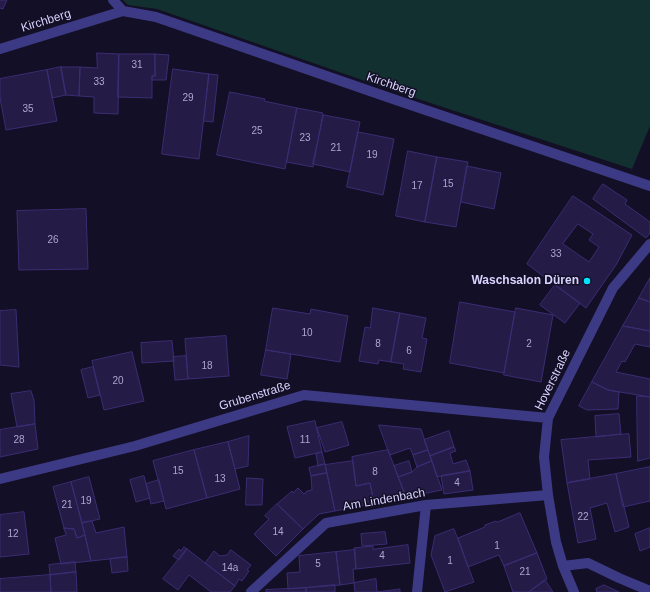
<!DOCTYPE html>
<meta charset="utf-8">
<style>
body{margin:0}
canvas{display:block;background:#130f26}
</style>
<canvas width="650" height="592"></canvas>
<script>
const c = document.querySelector('canvas').getContext('2d');
c.lineJoin = 'round';
function fillPath(path, color) {
  c.fillStyle = color;
  c.fill(path, 'evenodd');
}
function trace(path, color, width, dash) {
  c.strokeStyle = color;
  c.lineWidth = width;
  c.lineCap = dash ? 'butt' : 'round';
  c.setLineDash(dash || []);
  c.stroke(path);
}
function drawText(font, color, halo, rows, align = 'center') {
  c.font = font + ' Arial,sans-serif';
  c.lineWidth = 3;
  c.setLineDash([]);
  c.textBaseline = 'middle';
  c.strokeStyle = halo;
  c.fillStyle = color;
  for (const [text, x, y, turn = 0] of rows) {
    c.save();
    c.translate(x, y);
    c.rotate((+turn || 0) * Math.PI / 180);
    c.textAlign = isNaN(turn) ? turn : align;
    if (halo) c.strokeText(text, 0, 0);
    c.fillText(text, 0, 0);
    c.restore();
  }
}
const green = new Path2D(`
 M123 0H650V126L632 169 397 92 157 9 128 5Z`);
const building = new Path2D(`
 M0 0H7L3 9 0 8Z
 M97 53 119 54 118 114 94 113V97L79 96 80 67 97 68Z
 M119 54H155V76H152V98L118 97Z
 M155 54 169 55 166 80H152V76H155Z
 M61 67H80L79 96 66 95Z
 M61 67 66 95 52 98 47 70Z
 M173 69 209 74 199 159 162 154Z
 M47 70 57 121 6 130 0 98V79Z
 M209 74 218 75 213 122 204 121Z
 M230 92 265 99 264 101 297 108 285 169 217 155Z
 M297 108 323 113 313 167 287 162Z
 M324 115 360 122 350 172 313 164Z
 M358 132 394 139 383 195 347 187Z
 M408 151 437 157 425 222 396 216Z
 M437 157 468 162 456 227 425 222Z
 M467 166 501 173 494 209 461 202Z
 M603 184 627 200 625 204 650 222V233L646 238 593 199Z
 M573 196 632 235 616 265 586 308 527 264ZM578 224 593 234 589 240 599 247 589 262 563 244Z
 M86 209 88 269 19 270 17 211Z
 M650 278V302L639 298Z
 M555 285 580 303 565 323 540 305Z
 M639 298 650 302V331L623 326Z
 M460 302 515 312 504 373 450 363Z
 M273 308 310 314 311 309 348 316 340 362 266 350Z
 M373 308 400 313 391 362 379 360 378 364 359 361 365 327 370 328Z
 M516 308 553 315 541 382 504 375Z
 M16 310 19 367 0 365V311Z
 M400 313 426 318 422 338 427 339 421 372 403 369 404 364 391 362Z
 M623 326 650 331V347L635 344 625 362 622 361 616 372 650 379V397L608 390 592 382Z
 M226 336 229 376 188 379 185 339Z
 M172 341 174 361 142 363 141 343Z
 M266 350 291 354 287 379 261 375Z
 M132 352 144 401 104 410 92 361Z
 M186 356 188 379 175 380 173 357Z
 M93 367 100 395 88 398 81 370Z
 M592 382 608 390 619 392 618 409 587 410 579 406Z
 M31 391 34 400 35 424 17 427 11 394Z
 M637 396 650 397V458L638 461Z
 M619 414 621 434 596 437 595 416Z
 M315 421 322 452 295 458 287 427Z
 M342 422 349 445 325 452 317 428Z
 M35 424 38 449 0 457V430Z
 M379 425 421 429 428 450 413 455 410 448 390 455Z
 M449 431 454 447 430 456 424 440Z
 M629 434 631 457 588 460 590 479 567 483 561 440Z
 M249 436 248 466 235 469 228 442Z
 M228 442 240 489 207 498 194 450Z
 M454 447 456 451 450 453 453 464 466 460 470 471 437 477 430 456Z
 M194 450 207 498 166 509 153 461Z
 M388 450 406 497 374 503 370 483 356 486 352 457Z
 M428 450 432 461 417 467 413 455Z
 M322 452 325 464 318 466 316 454Z
 M353 461 356 486 370 483 374 503 335 511 325 465Z
 M409 461 412 472 398 477 394 466Z
 M432 461 442 490 406 497 398 477 412 472 417 467Z
 M325 464 327 473 311 476 309 468Z
 M650 467V501L623 507 616 474Z
 M470 471 473 490 444 494 441 476Z
 M327 473 335 511 319 514 303 529 277 504 292 491 293 493 298 488 304 494 307 491 312 490 311 476Z
 M616 474 629 527 615 532 607 503 590 508 596 539 578 543 567 483Z
 M144 476 150 498 136 502 130 480Z
 M89 477 100 519 82 523 71 482Z
 M247 478 263 479 262 505H246Z
 M159 480 164 501 151 504 146 484Z
 M71 482 85 535 77 538 74 529 64 528 53 487Z
 M277 504 303 529 276 556 254 534 269 519 265 516Z
 M24 512 29 554 0 557V515Z
 M520 513 537 553 504 566 499 555 468 567 458 538 485 527V525L496 521 497 522Z
 M92 521 96 533 124 527 127 557 91 561 82 523Z
 M64 528 74 529 77 538 85 535 91 561 61 564 55 538 66 535Z
 M650 528V547L640 551 635 534Z
 M454 529 474 582 445 592 431 555 435 536Z
 M385 532 387 544 362 546 361 534Z
 M408 545 410 563 356 569 354 548 373 546V549Z
 M184 547 187 549 179 560 173 556 179 549 181 551Z
 M187 549 235 586 230 592H211L189 575 178 590 163 579Z
 M231 550 251 565 247 570 249 571 242 581 239 579 235 586 205 563 214 551 220 556 227 555Z
 M355 550 356 569H353L354 583 340 585 336 552Z
 M336 552 340 585 288 589 287 573 300 572 299 556Z
 M537 553 547 579 529 592H513L504 566Z
 M127 557 128 571 112 573 110 559Z
 M75 562 76 572 50 575 49 565Z
 M76 572 77 592H51L50 575Z
 M50 575 51 592H0V579Z
 M376 579 377 592 400 589V592H355L354 583Z
 M545 580 553 592H529Z
 M335 585V592H306V588Z
 M604 585 619 592H597L596 589Z
 M306 588V592H266V590Z`);
const minor = new Path2D(`
 M113 0 123 11 156 17 393 99 650 186
 M0 49 123 11
 M0 479 135 446 304 395 548 418
 M563 566 588 563 619 578 650 591
 M251 592 326 523 426 505 548 495
 M417 592 426 505
 M574 592 563 566 556 542 548 495 544 457 548 418 613 288 650 244`);
const markers = [
 [587,281,4,"#00e5ff"]
];
const numberNames = [
 ["31",137,65],
 ["33",99,82],
 ["29",188,98],
 ["35",28,109],
 ["25",257,131],
 ["23",305,138],
 ["21",336,148],
 ["19",372,155],
 ["15",448,184],
 ["17",417,186],
 ["26",53,240],
 ["33",556,254],
 ["10",307,333],
 ["8",378,344],
 ["2",529,344],
 ["6",409,351],
 ["18",207,366],
 ["20",118,381],
 ["28",19,440],
 ["11",305,440],
 ["15",178,471],
 ["8",375,472],
 ["13",220,479],
 ["4",457,483],
 ["19",86,501],
 ["21",67,505],
 ["22",583,517],
 ["14",278,532],
 ["12",13,534],
 ["1",497,546],
 ["4",382,556],
 ["1",450,561],
 ["5",318,564],
 ["14a",230,568],
 ["21",525,572]
];
const streetNames = [
 ["Kirchberg",46,21,-17],
 ["Kirchberg",391,85,19],
 ["Hoverstraße",553,380,-64],
 ["Grubenstraße",255,396,-17],
 ["Am Lindenbach",384,500,-10]
];
const poiNames = [
 ["Waschsalon Düren",579,281]
];
fillPath(green, '#12302f');
fillPath(building, '#241b47');
trace(building, '#3b2d73', 1);
trace(minor, '#3d3a85', 10);
for (const [x, y, r, color] of markers) {
  const dot = new Path2D();
  dot.arc(x, y, r, 0, 2 * Math.PI);
  c.fillStyle = color;
  c.fill(dot);
  trace(dot, '#130f26', 1.5);
}
drawText('10px', '#aca6d1', null, numberNames);
drawText('12px', '#d9d4ff', '#130f26', streetNames);
drawText('bold 12px', '#d9d4ff', '#130f26', poiNames, 'right');
</script>
